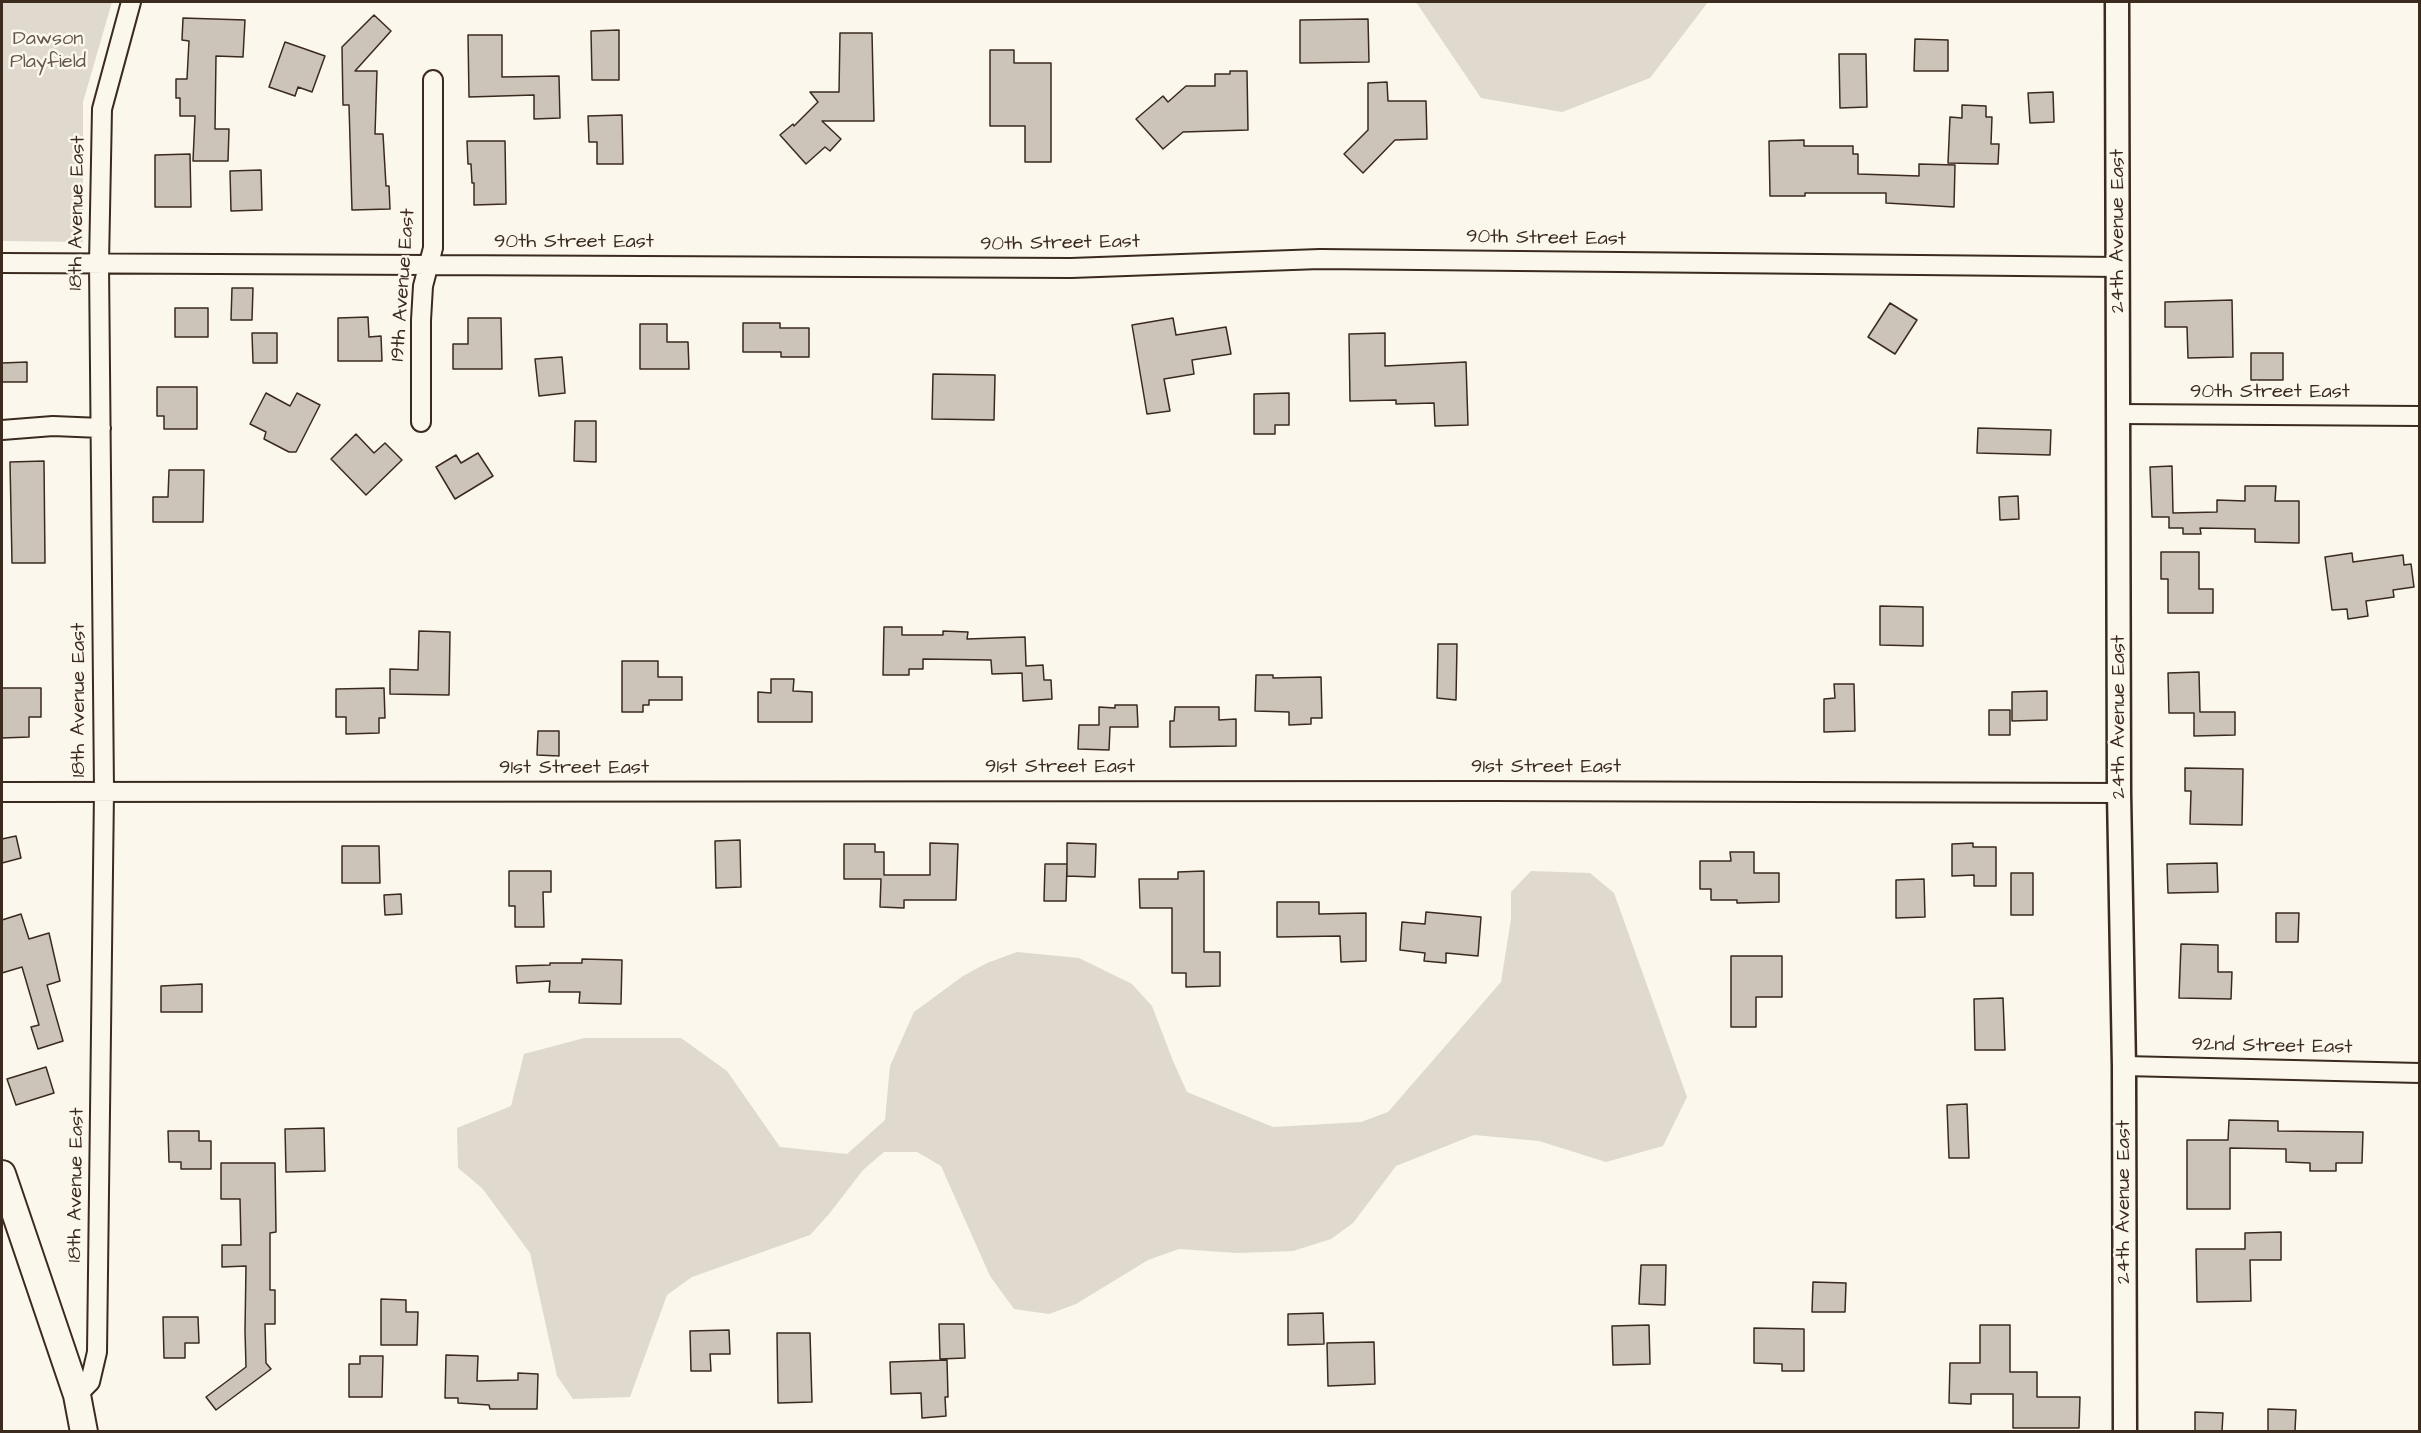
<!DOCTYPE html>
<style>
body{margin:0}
#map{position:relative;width:2421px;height:1433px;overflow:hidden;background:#fbf7ec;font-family:"Architects Daughter",sans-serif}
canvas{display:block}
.frame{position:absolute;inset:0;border:3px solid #3b2a1e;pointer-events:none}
</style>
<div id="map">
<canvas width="2421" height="1433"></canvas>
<div class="frame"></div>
</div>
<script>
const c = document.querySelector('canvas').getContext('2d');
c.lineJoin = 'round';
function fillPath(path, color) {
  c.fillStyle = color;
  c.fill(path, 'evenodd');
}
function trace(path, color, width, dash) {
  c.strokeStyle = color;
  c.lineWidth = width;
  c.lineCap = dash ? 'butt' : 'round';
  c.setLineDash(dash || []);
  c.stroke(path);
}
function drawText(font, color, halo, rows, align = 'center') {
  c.font = font + ' "Architects Daughter",sans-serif';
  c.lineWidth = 5;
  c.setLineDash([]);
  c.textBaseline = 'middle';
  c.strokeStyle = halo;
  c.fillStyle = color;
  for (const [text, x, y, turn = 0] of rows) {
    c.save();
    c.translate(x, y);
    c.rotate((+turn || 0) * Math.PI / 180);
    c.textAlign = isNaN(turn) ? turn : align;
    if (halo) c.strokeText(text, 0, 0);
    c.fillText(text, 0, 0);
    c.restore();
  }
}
const green = new Path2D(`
 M2 2H112L83 102V242L2 241Z
 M1416 2H1708L1650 78 1562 112 1481 98Z
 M1531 871 1590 873 1614 893 1687 1097 1663 1146 1606 1162 1539 1141 1474 1135 1396 1166 1353 1223 1331 1239 1293 1251 1237 1253 1179 1249 1148 1260 1076 1304 1049 1314 1014 1309 990 1276 941 1166 917 1152H884L863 1170 829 1214 810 1235 692 1277 667 1295 630 1397 573 1399 557 1376 530 1253 482 1188 458 1168 457 1128 511 1106 524 1054 584 1038H681L727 1071 780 1147 847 1154 885 1120 890 1066 914 1012 963 976 987 963 1017 952 1079 958 1132 984 1152 1006 1173 1061 1187 1092 1273 1127 1361 1122 1388 1112 1501 982 1511 919V892Z`);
const building = new Path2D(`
 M374 15 391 31 355 71H377L375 134H383L386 186H389L390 209 352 210 349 105H343L342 47Z
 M183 18 245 20 243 57 216 56 215 129H229L228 161H193L195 116H180V98H176V79H187L189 41 182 40Z
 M1368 19 1369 62 1300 63V20Z
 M619 30V80H592L591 31Z
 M840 33H872L874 121H822L841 139 830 151 825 147 806 164 780 135 793 124 794 126 818 102 810 92H839Z
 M468 35H502V77L559 76 560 118 534 119V95L469 97Z
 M1915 39 1948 40V71H1914Z
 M285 42 325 56 312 92 298 87 295 96 269 87Z
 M990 50H1014V63H1051V162H1025V126H990Z
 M1839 54H1866L1867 107 1840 108Z
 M1230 71H1247L1248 130 1183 132 1163 149 1136 119 1163 96 1168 102 1186 86H1215V74H1230Z
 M1387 82 1388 101H1426L1427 139 1395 140 1363 173 1344 154 1368 130V83Z
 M2053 92 2054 122 2030 123 2028 93Z
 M1962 105 1986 106V117H1992L1991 144H1999L1998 164 1948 163 1950 117 1962 118Z
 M622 115 623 164H597V142H589L588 116Z
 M1804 140V146H1853V154H1858V174L1919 176V164L1955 165 1954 207 1886 203V193H1805V196H1770L1769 141Z
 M467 141H505L506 204 474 205V183H472L471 164H468Z
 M190 154 191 207H155V155Z
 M261 170 262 210 231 211 230 171Z
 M232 288H253L252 320H231Z
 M2232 300 2233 357 2188 358 2187 327H2165V302Z
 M1890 303 1917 320 1895 354 1868 337Z
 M175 308H208V337H175Z
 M368 317 369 337 381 336 382 361H338V318Z
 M468 318H501L502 369H453V344H468Z
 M1173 318 1176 335 1226 327 1231 354 1192 360 1194 374 1164 379 1170 411 1147 414 1132 325Z
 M743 323H780V328H809V357H781V352H743Z
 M640 324H667V342H688L689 369H640Z
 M252 333H277V363H253Z
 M1385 333V366L1466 362 1468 425 1435 426 1434 403 1396 404V400L1350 401 1349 334Z
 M2251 353H2283V380H2251Z
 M562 357 565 393 539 396 535 359Z
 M27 362V382H2V363Z
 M933 374 995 375 994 420 932 419Z
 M157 387H197V429H164V416H157Z
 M266 393 290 406 297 393 320 405 296 452H289L264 439 266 432 250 424Z
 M1289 393V425H1275V434H1254V394Z
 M575 421H596V462L574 461Z
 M1978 428 2051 430 2050 455 1977 453Z
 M356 434 374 453 385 443 402 460 366 495 331 459Z
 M478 453 493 476 455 499 436 467 456 455 461 463Z
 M44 461 45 563H12L10 462Z
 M2172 466 2173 513 2217 512V500L2245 501V486H2276L2275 501H2299V543L2255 542V529L2200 528 2201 534H2183V528H2169V517H2152L2150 467Z
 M169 470H204L203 522H153V497H168Z
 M2018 496 2019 519 2000 520 1999 497Z
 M2161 552H2199V589H2213V613H2168V579H2161Z
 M2352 553 2353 562 2403 555 2404 565 2411 564 2414 587 2393 590 2394 597 2366 601 2368 616 2348 619 2347 609 2332 610 2325 557Z
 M1880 606 1923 607V646L1880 645Z
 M884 627H902V635H943V631L968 632 967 639 1025 637 1026 666 1043 665 1044 680H1051L1052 699 1023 701 1022 673 992 674 991 660 923 659V669H909V675H883Z
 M419 631 450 632 449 695 390 694V669L418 670Z
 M1438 644H1457L1456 700 1437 698Z
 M622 661H658V677H682V700H649V705H643V712H622Z
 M2199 672 2200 712H2235V735L2194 736V713H2169L2168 673Z
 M1256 675H1273V678L1321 677 1322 718H1311V724L1289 725V712L1255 711Z
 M771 679H794L793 691 812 692V722H758V692L771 693Z
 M1834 684H1854L1855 731 1824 732V699L1835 698Z
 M2 688H41V717H29V737L2 738Z
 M384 688 385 718H379V733L346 734V717H336V689Z
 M2047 691V720L2012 721V692Z
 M1115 705H1137L1138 727H1110L1109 750 1078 749 1079 725H1099V707L1115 708Z
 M1175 707H1219V720L1236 719V746L1170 747V721H1174Z
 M1989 710H2010V735H1989Z
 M538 731H559V756L537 755Z
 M2185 768 2243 769 2242 825 2190 824 2191 791H2185Z
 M16 836 21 858 2 863V839Z
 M740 840 741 887 716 888 715 841Z
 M930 843 958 844 956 900H904V908L880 907 881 879H844V844H875V852H884V875H930Z
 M1067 843 1096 844 1095 877 1067 876Z
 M1973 843V847H1996V886H1974V875L1952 876V844Z
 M342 846H379L380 883H342Z
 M1730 852H1754V873H1779V902L1737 903V900H1711V889H1700V861H1731Z
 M2217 863 2218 892 2168 893 2167 864Z
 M1045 864H1067L1066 901H1044Z
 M509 871H551V892H543L544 927H515V906H509Z
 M1204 871V952H1220V986L1186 987V973H1172V908H1140L1139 879H1178V872Z
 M2011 873H2033V915H2011Z
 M1924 879 1925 917 1896 918V880Z
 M401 894 402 914 385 915 384 895Z
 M1277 902H1319V914L1366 913V961L1341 962 1340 936 1277 937Z
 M1426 912 1481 917 1478 956 1446 953V963L1424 961 1425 953 1400 950 1402 922 1425 924Z
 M2276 913H2299L2298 942H2276Z
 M21 914 29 939 49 933 60 981 47 985 63 1041 38 1049 31 1027 39 1025 22 967 2 973V920Z
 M2181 944 2218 945V972H2232L2231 999 2179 998Z
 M1731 956H1782V997H1756V1027H1731Z
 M582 959 622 960 621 1004 579 1003 580 992H549L550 981 517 983 516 966 550 965V963H582Z
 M202 984V1012H161V986Z
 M2003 998 2005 1050H1975L1974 999Z
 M46 1067 54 1093 16 1105 7 1079Z
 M1967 1104 1969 1158H1949L1947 1105Z
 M2229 1120 2278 1121V1131L2363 1132 2362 1163H2336V1171H2310V1163L2286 1162V1149L2230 1148V1209H2187V1140H2228Z
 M324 1128 325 1171 286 1172 285 1129Z
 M168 1131H199V1141H211V1169H181V1162H169Z
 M221 1163H275L276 1232 270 1233V1290H275V1324H265L266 1363 271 1369 216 1410 206 1397 246 1367 245 1331 246 1266 222 1267V1245H241L240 1199H221Z
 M2281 1232V1260H2250L2251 1301 2197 1302 2196 1249H2245V1233Z
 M1641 1265H1666L1665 1305 1639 1304Z
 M1813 1282 1846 1283 1845 1312H1812Z
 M381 1299 406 1300V1312H418L417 1345H381Z
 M1323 1313 1324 1344 1288 1345V1314Z
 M163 1317H198L199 1343H185V1358H164Z
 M939 1324H964L965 1358 940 1359Z
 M1649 1325 1650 1364 1613 1365 1612 1326Z
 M1980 1325H2010V1372H2037V1397H2080L2079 1428H2013V1394H1971V1404L1949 1403 1950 1363H1980Z
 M1754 1328 1804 1329V1371H1782V1364L1754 1363Z
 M729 1330 730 1354H710L711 1371H691L690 1331Z
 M777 1333H810L812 1402 778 1403Z
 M1374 1342 1375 1384 1328 1386 1327 1343Z
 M446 1355 478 1356 477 1381 518 1380V1373L538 1374 537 1409H490L489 1405 458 1403V1398H445Z
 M360 1356H383L382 1397H349V1364H360Z
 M947 1360 948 1397H945L946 1416 922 1418 921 1393 891 1394 890 1362Z
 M2268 1409 2296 1410 2295 1431H2268Z
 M2195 1412 2223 1413 2222 1431H2195Z`);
const minor = new Path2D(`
 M2 263 1071 268 1320 259 2119 267
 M2120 414 2420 416
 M421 422V320L423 286 433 248V80
 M2 430 53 426 101 428
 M2 792 1492 791 2119 793
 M2124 1066 2420 1073
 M77 1395 90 1382 97 1352 104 791 99 263 102 109 131 2`);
const tertiary = new Path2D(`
 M2117 2 2119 793 2124 1066 2125 1432`);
const secondary = new Path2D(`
 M2 1174 77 1395 84 1432`);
const parkNames = [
 ["Dawson",48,40],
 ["Playfield",48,63]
];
const streetNames = [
 ["18th Avenue East",78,213,-89],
 ["24th Avenue East",2119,231,-90],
 ["90th Street East",1546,239,1],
 ["90th Street East",574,243],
 ["90th Street East",1060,244,-1],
 ["19th Avenue East",404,285,-86],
 ["90th Street East",2270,393],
 ["18th Avenue East",80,700,-90],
 ["24th Avenue East",2120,717,-90],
 ["91st Street East",1060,768],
 ["91st Street East",1546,768],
 ["91st Street East",574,769],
 ["92nd Street East",2272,1047,1],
 ["18th Avenue East",77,1185,-89],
 ["24th Avenue East",2125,1202,-90]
];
fillPath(green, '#dfd9ce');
fillPath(building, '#ccc4b9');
trace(building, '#3b2a1e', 1.5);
trace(minor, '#3b2a1e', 22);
trace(tertiary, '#3b2a1e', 27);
trace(secondary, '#3b2a1e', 30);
trace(minor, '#fbf7ec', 18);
trace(tertiary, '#fbf7ec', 22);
trace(secondary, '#fbf7ec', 26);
drawText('20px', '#64564a', '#fbf7ec', parkNames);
drawText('20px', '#3b2a1e', '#fbf7ec', streetNames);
</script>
